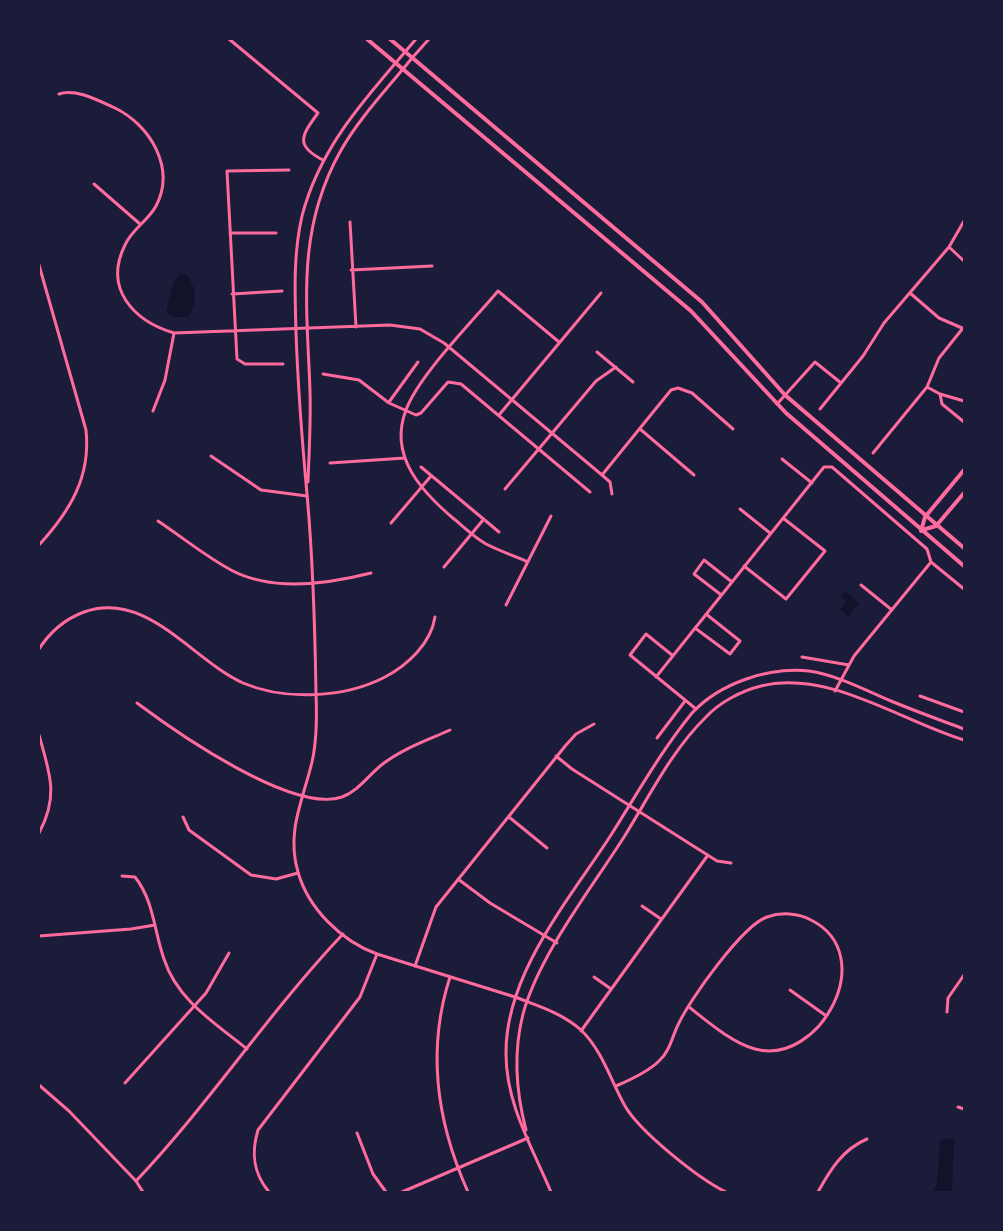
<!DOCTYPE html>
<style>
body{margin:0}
#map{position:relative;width:1003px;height:1231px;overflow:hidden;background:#1b1b3a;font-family:"Space Grotesk",sans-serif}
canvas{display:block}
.frame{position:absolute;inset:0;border:40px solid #1b1b3a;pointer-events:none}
</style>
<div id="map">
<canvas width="1003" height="1231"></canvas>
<div class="frame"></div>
</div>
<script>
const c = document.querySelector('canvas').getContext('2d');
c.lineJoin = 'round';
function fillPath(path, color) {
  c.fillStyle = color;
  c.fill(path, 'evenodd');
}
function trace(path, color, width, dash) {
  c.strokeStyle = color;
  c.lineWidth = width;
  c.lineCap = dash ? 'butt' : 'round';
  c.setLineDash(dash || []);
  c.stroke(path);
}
const water = new Path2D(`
 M181 273 187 275C197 290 197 301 189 317H171L166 312 174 281Z
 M845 591 859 603 848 617 840 609 846 601 841 597Z
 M954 1138 952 1192H932L937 1184 940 1141Z`);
const minor = new Path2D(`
 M229 39 318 113C301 136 295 146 323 160
 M405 52 416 39
 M412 58 429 39
 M59 94C76 88 99 101 115 108 150 125 176 168 156 206 148 221 132 229 125 245 103 289 134 321 174 333L390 325 420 329 444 343 602 475 610 482 612 494
 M94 184 140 224
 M350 222 356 327
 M230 233H276
 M949 247 964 261
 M39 265 86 430C91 477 70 511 39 545
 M351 270 432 266
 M910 293 939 318 962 328
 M232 294 282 291
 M597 352 633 382
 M283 364H245L237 359 227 171 289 170
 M323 374 359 380 389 403 416 415 421 413 448 382 461 384 590 492
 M927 387 940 394
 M964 401 940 394 942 404 964 422
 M389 402 418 362
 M777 404 815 362 841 383
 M820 409 863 356 884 323 949 247 964 221
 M153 411 165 380 174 333
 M499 415 601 293
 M640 429 694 475
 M873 453 927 387 939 358 963 328
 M211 456 261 490 307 496
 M782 459 812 483
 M330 463 405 458
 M421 467 499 532
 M602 475 671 390 678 388 692 393 733 429
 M505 489 596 381 616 367
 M740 509 770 533
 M158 521C182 537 205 556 231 570 272 592 328 584 371 573
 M391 523 431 476
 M528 562C514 556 500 551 486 544 474 537 464 527 454 519 422 492 388 456 406 410 419 375 473 321 498 291L559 342
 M744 566 786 599 825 551 783 518
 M444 567 483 520
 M861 585 892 610
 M720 594 694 574 704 560 732 582
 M506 605 551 516
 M695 628 730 654 740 641 706 614
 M39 649C50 632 65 619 84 612 147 590 192 660 243 683 285 701 345 698 385 677 408 665 431 643 435 617
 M672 655 646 634 630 655 696 709
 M802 657 849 665
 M656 677 824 467H832L927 549 931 562 964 589
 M835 691 854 656 931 562
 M920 696 964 712
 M137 703C177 733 293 814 342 797 360 790 369 774 384 763 404 748 428 740 450 730
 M39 735C50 774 59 796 39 833
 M657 738 685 701
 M556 756 572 769 717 861 731 863
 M183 817 189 830 251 875 276 879 298 873
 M509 817 547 848
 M122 876 135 877C154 901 154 931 164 959 177 1000 215 1023 247 1049
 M458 879 490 903 557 943
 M642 906 661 919
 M39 936 131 929 155 925
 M415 966 436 907 566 745 576 734 594 724
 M450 977C426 1051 437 1123 468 1192
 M594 977 611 989
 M790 990 825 1015
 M515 997C538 1006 562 1013 581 1030 602 1050 611 1081 625 1106 640 1132 699 1179 726 1192
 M947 1012 948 998 964 975
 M581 1031 708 855
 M125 1083 206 993 229 953
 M616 1086C630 1080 648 1072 659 1061 670 1051 672 1037 678 1025 689 1000 743 925 767 917 781 912 798 913 811 920 881 955 819 1067 755 1049 731 1042 708 1022 689 1007
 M958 1107 964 1109
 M357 1133 373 1174 386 1192
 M136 1181 143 1192
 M269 1192C253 1173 251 1153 258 1130L360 997 377 954
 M402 1192 528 1138
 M818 1192C830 1170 843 1149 867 1139`);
const tertiary = new Path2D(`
 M405 52C361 103 319 150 302 216 293 255 295 293 296 333 298 387 302 440 307 494 313 560 315 627 316 694 317 717 317 740 312 762 303 800 286 832 298 872 308 908 341 941 377 954L515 997
 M308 482C309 452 311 422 310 391 307 305 296 231 340 152 359 118 388 88 412 58
 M39 1085 69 1111 136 1181C210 1103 269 1012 343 934
 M526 1130C516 1092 513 1053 523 1014 539 955 591 889 624 837 649 797 672 750 706 717 720 702 741 691 761 686 828 669 901 721 964 740
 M551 1192C532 1147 506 1104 506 1054 505 974 569 900 611 835 637 794 661 751 692 713 720 683 768 667 809 671 837 675 865 690 891 701 915 711 940 720 964 729`);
const secondary = new Path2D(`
 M367 39 691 311 786 413 964 566
 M390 39 702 302 785 395 964 548
 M922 530 936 526 964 493
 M921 531 925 517 964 470`);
fillPath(water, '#12122b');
trace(minor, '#ff6b9d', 3);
trace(tertiary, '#ff6b9d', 3);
trace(secondary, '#ff6b9d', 4);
</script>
